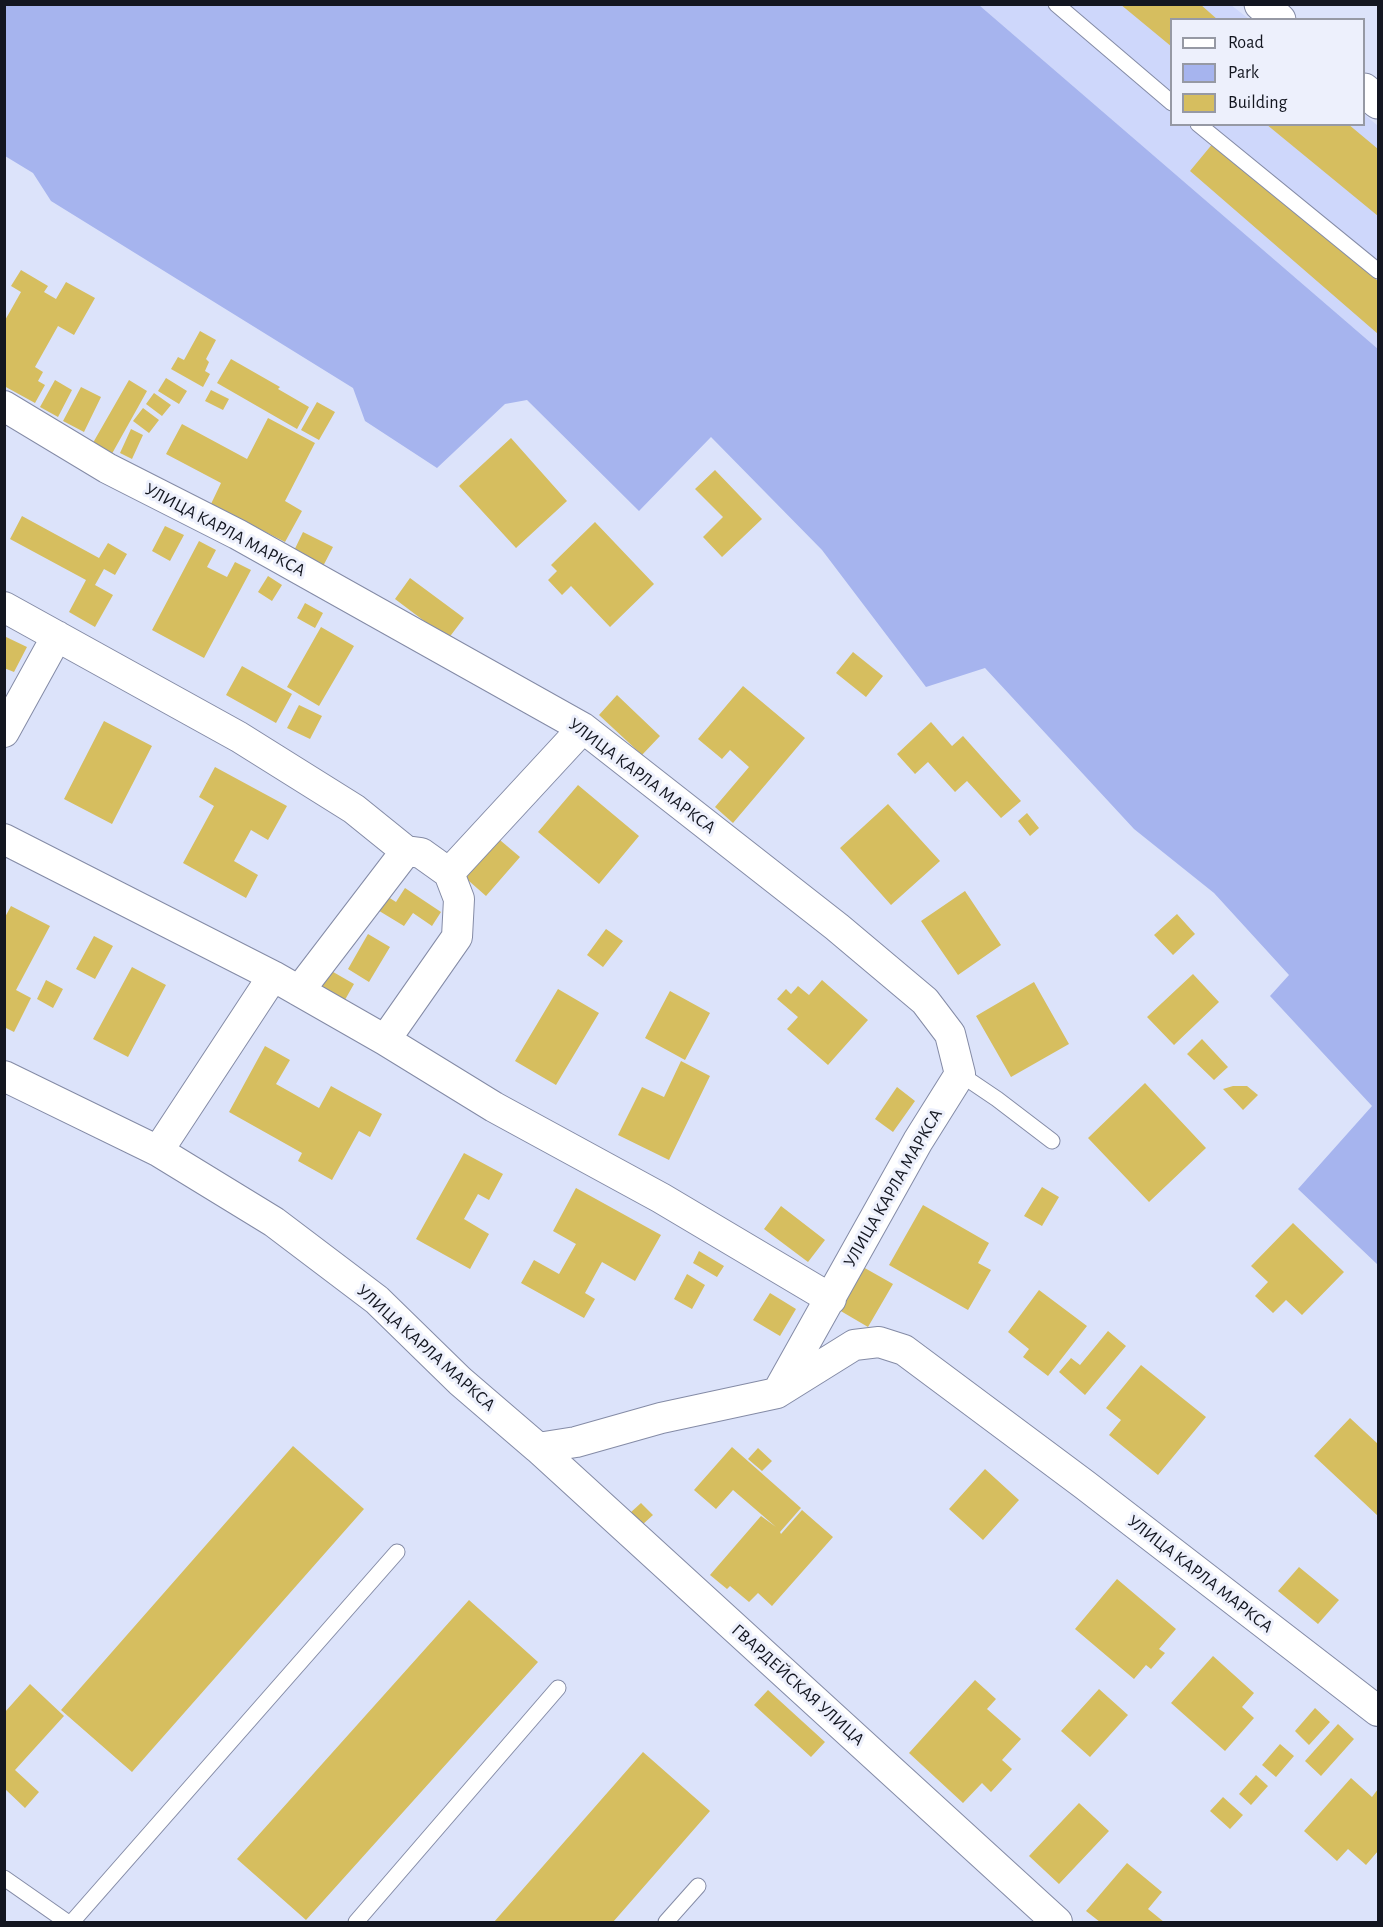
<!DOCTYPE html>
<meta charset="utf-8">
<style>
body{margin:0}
#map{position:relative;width:1383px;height:1927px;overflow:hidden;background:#dce3fa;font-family:"Alegreya Sans",sans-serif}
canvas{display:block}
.frame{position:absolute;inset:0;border:6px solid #131620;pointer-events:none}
.legend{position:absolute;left:1170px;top:18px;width:195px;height:108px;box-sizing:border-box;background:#edf0fc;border:2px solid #9699a4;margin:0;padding:8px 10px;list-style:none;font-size:18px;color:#131620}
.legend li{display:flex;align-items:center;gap:12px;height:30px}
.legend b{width:30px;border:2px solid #9699a4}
</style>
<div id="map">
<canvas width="1383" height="1927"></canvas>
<div class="frame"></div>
<ul class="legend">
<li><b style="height:8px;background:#fff"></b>Road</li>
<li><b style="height:16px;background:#a6b4ee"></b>Park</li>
<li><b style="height:16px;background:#d6be5f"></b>Building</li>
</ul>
</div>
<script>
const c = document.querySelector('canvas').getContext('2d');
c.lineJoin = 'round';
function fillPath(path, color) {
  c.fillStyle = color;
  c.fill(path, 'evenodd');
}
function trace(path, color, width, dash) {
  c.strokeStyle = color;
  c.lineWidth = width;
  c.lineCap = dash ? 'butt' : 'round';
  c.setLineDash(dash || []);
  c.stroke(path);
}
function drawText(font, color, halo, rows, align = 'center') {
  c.font = font + ' "Alegreya Sans",sans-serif';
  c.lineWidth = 6;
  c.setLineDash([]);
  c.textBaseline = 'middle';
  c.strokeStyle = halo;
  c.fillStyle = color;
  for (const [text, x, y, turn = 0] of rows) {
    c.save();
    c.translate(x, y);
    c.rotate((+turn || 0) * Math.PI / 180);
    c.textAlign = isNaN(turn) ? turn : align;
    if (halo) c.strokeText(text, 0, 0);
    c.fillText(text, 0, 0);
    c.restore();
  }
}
const built = new Path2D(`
 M979 5H1231L1249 19 1172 20V124H1364V114L1378 126V349Z`);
const green = new Path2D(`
 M4 5H979L1378 349V1265L1298 1189 1372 1106 1270 996 1289 975 1214 893 1134 829 985 668 926 687 822 550 711 437 639 511 527 400 505 404 437 468 365 421 353 388 51 201 33 173 5 156Z`);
const building = new Path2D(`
 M1120 4H1200L1218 20H1172V47Z
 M1266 124H1348L1378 149V216Z
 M1214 142 1378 281V334L1190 171Z
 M21 270 48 286 44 292 56 299 66 282 95 298 74 335 58 326 35 367 43 372 38 381 45 385 35 403 4 386V322L21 292 11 286Z
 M200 331 216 340 206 359 209 362 205 371 210 374 203 387 171 369 178 357 184 360Z
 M231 359 280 387 278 389 309 407 297 429 217 383Z
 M166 378 187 391 179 404 158 391Z
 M55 380 72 390 58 417 40 407Z
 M129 380 147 391 109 459 90 448Z
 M81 387 101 397 84 432 63 421Z
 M211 390 229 399 223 410 205 401Z
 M154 393 171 405 162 416 146 404Z
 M317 402 335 412 319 440 301 430Z
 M143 408 159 420 149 433 133 421Z
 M268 418 315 443 285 501 302 511 285 542 211 504 221 483 166 454 182 424 247 459Z
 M131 429 143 435 132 459 120 453Z
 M511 438 567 501 516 548 459 486Z
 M715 470 762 519 722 557 703 537 723 517 695 489Z
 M22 516 99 558 108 543 127 554 115 575 104 569 95 585 113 595 95 627 69 612 86 580 10 539Z
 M595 522 654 584 610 627 571 586 562 595 548 580 557 571 551 565Z
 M165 526 184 535 170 561 152 551Z
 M303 532 333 547 320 572 291 557Z
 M199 541 216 550 207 567 227 577 235 562 251 570 204 658 152 630Z
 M268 576 282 585 272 601 258 592Z
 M410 578 464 618 448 639 395 599Z
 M305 603 323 613 315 628 297 618Z
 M321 627 354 646 319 706 287 687Z
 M4 636 27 647 14 672 4 668Z
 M853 652 883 676 866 697 836 673Z
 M242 666 292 694 276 723 226 695Z
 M743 686 805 738 733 823 715 807 749 767 730 750 722 759 698 739Z
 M617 695 660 736 642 755 599 715Z
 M299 705 322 716 310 739 287 728Z
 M104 721 152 746 112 824 64 799Z
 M931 722 952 746 963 736 1021 801 1001 818 967 781 955 792 928 762 915 774 897 754Z
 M215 767 287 806 268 840 251 830 234 861 258 875 246 898 183 863 214 806 199 797Z
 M578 785 639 836 599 884 538 832Z
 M888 804 940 861 891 905 840 848Z
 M1027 813 1039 828 1030 836 1018 821Z
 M494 835 520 857 486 896 461 874Z
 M405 888 441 912 432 926 413 913 404 926 376 909 385 895 396 902Z
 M965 891 1001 945 958 975 921 921Z
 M11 906 50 926 16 990 31 998 14 1032 4 1027V919Z
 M1177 914 1195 934 1173 955 1154 935Z
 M606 929 623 941 603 967 587 955Z
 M368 934 390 947 369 982 348 969Z
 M94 936 113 946 95 979 76 969Z
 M132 967 166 985 128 1057 93 1039Z
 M328 969 354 984 342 1005 316 990Z
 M1193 974 1219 1002 1174 1045 1147 1017Z
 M46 980 63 989 53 1008 37 999Z
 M822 980 868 1020 828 1065 787 1029 798 1017 777 999 786 989 791 994 798 986 809 995Z
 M1034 982 1069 1044 1011 1077 976 1016Z
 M558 989 599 1013 556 1085 515 1061Z
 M670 991 710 1013 685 1060 645 1038Z
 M1202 1039 1228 1067 1214 1080 1187 1054Z
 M265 1046 290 1060 276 1084 319 1108 331 1086 382 1114 370 1137 359 1131 332 1180 298 1161 302 1153 229 1112Z
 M681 1061 710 1076 669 1160 618 1135 642 1087 664 1097Z
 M1145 1083 1206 1148 1149 1202 1088 1138Z
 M1233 1086H1247L1258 1095 1243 1110 1223 1089Z
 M897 1087 915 1101 893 1132 875 1119Z
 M464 1153 503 1174 489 1200 478 1194 464 1219 489 1234 470 1269 416 1239Z
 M1042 1187 1059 1197 1042 1226 1024 1216Z
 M576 1188 661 1235 635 1281 602 1262 585 1293 595 1299 584 1318 521 1283 534 1260 559 1274 576 1244 553 1231Z
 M923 1205 989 1243 978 1263 991 1270 968 1310 889 1265Z
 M781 1206 825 1240 808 1262 764 1229Z
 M1293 1223 1344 1272 1302 1315 1286 1300 1273 1313 1255 1296 1268 1282 1251 1266Z
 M699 1251 724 1266 717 1277 693 1263Z
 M863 1267 893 1284 868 1327 839 1310Z
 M687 1274 705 1285 692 1309 674 1299Z
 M1039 1290 1087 1326 1048 1376 1023 1357 1029 1349 1008 1332Z
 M770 1293 796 1309 780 1336 753 1320Z
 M1108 1331 1126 1346 1085 1395 1059 1372 1071 1358 1080 1365Z
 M1141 1365 1206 1417 1158 1475 1109 1435 1121 1420 1106 1408Z
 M1350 1418 1378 1444V1516L1314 1456Z
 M293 1446 364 1509 132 1772 61 1710Z
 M732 1447 801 1508 780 1532 781 1534 802 1510 833 1537 772 1606 758 1593 749 1602 730 1586 727 1589 710 1575 761 1516 776 1527 733 1490 716 1509 694 1490Z
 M758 1448 772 1461 762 1471 748 1459Z
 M985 1469 1019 1500 983 1540 949 1509Z
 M641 1503 653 1515 642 1525 630 1513Z
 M1299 1567 1339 1600 1318 1624 1278 1591Z
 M1117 1579 1176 1629 1159 1649 1165 1653 1151 1669 1146 1665 1134 1679 1075 1629Z
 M469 1600 538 1662 306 1920 237 1859Z
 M1213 1656 1254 1693 1242 1707 1254 1718 1225 1751 1171 1703Z
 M975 1680 996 1699 987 1709 1021 1739 1002 1760 1012 1769 991 1792 982 1783 963 1803 909 1753Z
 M30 1684 64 1716 15 1770 39 1792 25 1808 5 1789V1712Z
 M1099 1689 1128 1715 1090 1757 1061 1731Z
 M768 1690 825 1742 811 1757 754 1705Z
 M1315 1708 1330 1722 1309 1745 1295 1731Z
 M1338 1724 1354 1739 1321 1776 1305 1761Z
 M1280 1744 1294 1756 1276 1777 1262 1765Z
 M643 1752 710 1811 613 1922H494Z
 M1256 1775 1268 1786 1251 1805 1239 1794Z
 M1351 1778 1372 1797 1378 1789V1851L1366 1865 1348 1849 1337 1861 1304 1831Z
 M1223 1797 1243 1815 1230 1829 1210 1811Z
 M1079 1803 1109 1831 1059 1884 1029 1856Z
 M1127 1863 1162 1892 1148 1909 1164 1922H1100L1086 1911Z`);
const lane = new Path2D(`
 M1056 4 1172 103
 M1198 124 1378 271
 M960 1074 997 1099 1052 1141
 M4 1878 67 1922
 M72 1922 397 1552
 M356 1922 558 1688
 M666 1922 698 1886`);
const street = new Path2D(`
 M4 406 107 468 237 534 583 728 837 927 925 1001 950 1034 960 1074 918 1141 777 1393
 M4 607 239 737 354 809 406 851
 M4 732 57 636
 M4 839 273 976 385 1040 494 1107 661 1198 831 1299
 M299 991 406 851 421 853 449 873 583 728
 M385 1040 457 937 459 899 449 873
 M4 1076 158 1151 274 1222 377 1300 460 1381 538 1448 1057 1922
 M158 1151 273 976
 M538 1448 576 1442 661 1418 777 1393 854 1345 879 1342 904 1350 1085 1485 1378 1711`);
const secondary = new Path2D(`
 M1261 4 1279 20
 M1364 90 1378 102`);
const streetNames = [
 ["УЛИЦА КАРЛА МАРКСА",225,530,28],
 ["УЛИЦА КАРЛА МАРКСА",642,776,37],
 ["УЛИЦА КАРЛА МАРКСА",893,1188,-60],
 ["УЛИЦА КАРЛА МАРКСА",426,1348,42],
 ["УЛИЦА КАРЛА МАРКСА",1200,1574,38],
 ["ГВАРДЕЙСКАЯ УЛИЦА",798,1685,42]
];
fillPath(built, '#ced7fb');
fillPath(green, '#a6b4ee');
fillPath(building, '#d6be5f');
trace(lane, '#848ba6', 17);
trace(street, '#848ba6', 32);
trace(secondary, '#848ba6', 35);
trace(lane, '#fff', 15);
trace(street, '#fff', 30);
trace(secondary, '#fff', 33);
drawText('18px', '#131620', '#edf0fc', streetNames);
</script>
